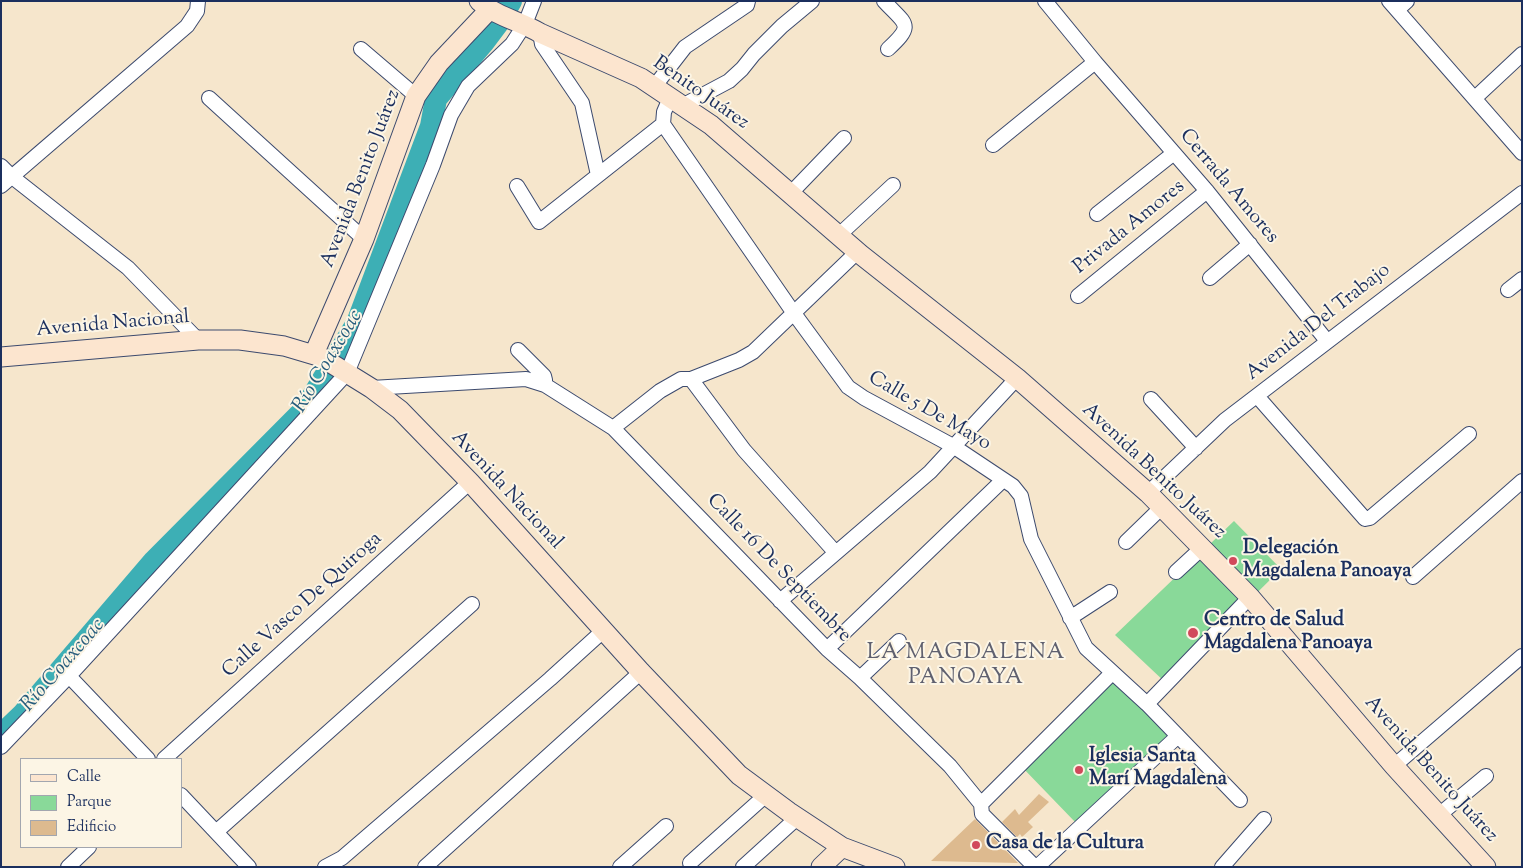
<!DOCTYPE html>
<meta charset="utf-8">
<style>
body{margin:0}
#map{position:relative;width:1523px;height:868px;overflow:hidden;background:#f6e6cc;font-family:"Sorts Mill Goudy",serif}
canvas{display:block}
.frame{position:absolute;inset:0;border:2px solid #1b2f5e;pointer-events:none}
.legend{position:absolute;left:20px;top:758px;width:162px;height:90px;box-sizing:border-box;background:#fcf5e5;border:1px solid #a2a6af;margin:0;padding:6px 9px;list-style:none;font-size:15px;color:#1b2f5e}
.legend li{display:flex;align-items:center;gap:10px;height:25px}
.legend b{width:25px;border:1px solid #a2a6af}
</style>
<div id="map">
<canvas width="1523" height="868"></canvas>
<div class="frame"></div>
<ul class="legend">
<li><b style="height:6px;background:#fce5cf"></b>Calle</li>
<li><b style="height:14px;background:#89d999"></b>Parque</li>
<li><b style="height:14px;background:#ddba8f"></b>Edificio</li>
</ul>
</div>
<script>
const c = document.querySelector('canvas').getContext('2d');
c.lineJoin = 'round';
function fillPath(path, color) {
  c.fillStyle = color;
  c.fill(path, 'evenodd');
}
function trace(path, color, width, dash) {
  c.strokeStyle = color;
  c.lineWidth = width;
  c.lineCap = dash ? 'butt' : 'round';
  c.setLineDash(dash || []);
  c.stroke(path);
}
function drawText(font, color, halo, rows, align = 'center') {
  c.font = font + ' "Sorts Mill Goudy",serif';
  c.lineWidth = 4;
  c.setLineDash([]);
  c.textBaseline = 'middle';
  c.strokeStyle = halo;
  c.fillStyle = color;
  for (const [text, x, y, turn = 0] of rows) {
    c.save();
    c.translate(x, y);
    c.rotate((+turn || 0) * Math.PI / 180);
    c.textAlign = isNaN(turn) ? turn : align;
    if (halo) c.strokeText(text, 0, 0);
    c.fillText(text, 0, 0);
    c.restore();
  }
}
const green = new Path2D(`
 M1234 521 1281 569 1166 683 1115 635Z
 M1113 676 1173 735 1077 824 1020 765Z`);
const river = new Path2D(`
 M1 735 23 714 154 561 305 409 357 323 431 126 436 99 484 42 499 22 511 1`);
const building = new Path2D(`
 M1039 794 1049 802 1028 822 1033 827 1022 837 1020 834 1017 837 1002 822 1015 809 1019 815Z
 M975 819 976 820 1018 863 931 861Z`);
const street = new Path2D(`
 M884 1C906 25 915 24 888 49
 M1045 1 1095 62 1207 191 1327 341
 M1389 1 1522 153
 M1397 10 1407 1
 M540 33 542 44 582 103 598 175
 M361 49 416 96
 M654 87 685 47 747 5 748 1
 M209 98 364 239
 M670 98 664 112 663 124 793 312 848 387 864 398 953 446 1013 486 1021 496 1031 539 1086 648 1147 704 1240 800
 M1475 98 1522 54
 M682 106 729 81 742 69 754 54 782 26 812 1
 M993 145 1095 62
 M1 166 11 176 128 268 198 340
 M1 186 187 26 197 11 198 1
 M517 186 539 222 663 124
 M790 194 844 138
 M1097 214 1174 153
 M838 236 893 185
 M1210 278 1250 244
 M1508 290 1522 279
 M1078 296 1207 191
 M518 350 544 376 545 380V385
 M691 379 744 450 835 552
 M371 388 526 379 545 385 613 428 827 649 860 678 950 766 981 804 982 814 1035 867
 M1257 396 1365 519 1370 518 1469 434
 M1151 399 1196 448
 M613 428 660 391 681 379H691L739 360 753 352 854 255 860 254
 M1148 493 1225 420 1522 193
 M1126 542 1162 507
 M1176 572 1202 548
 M1413 577 1522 481
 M780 601 930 472 1017 378
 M1070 618 1110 592
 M827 649 1003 480
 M69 676 148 759
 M860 678 899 641
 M1147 704 1250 597
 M1 747 69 676 347 373 433 165 451 115 468 86 512 44 525 24 534 1
 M164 759 470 482
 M1394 766 1522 656
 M181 795 249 867
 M981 804 1112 673
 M1439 815 1486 776
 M216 832 472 604
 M690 863 766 795
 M68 867 89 847
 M325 867 342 858 550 679 603 631
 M425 867 641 672
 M620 867 666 826
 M743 867 798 817
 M1037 867 1178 736
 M1222 867 1264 819`);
const secondary = new Path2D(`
 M479 1C497 17 520 21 540 33L641 78 711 125 860 254 1017 378 1148 493 1250 597 1394 766 1486 867
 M314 354 364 239 416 96 439 63 489 10
 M1 357 198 340H240L284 346 321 357 371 388 400 410 470 482 641 672 739 775 789 812 842 847 895 867
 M821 867 842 847`);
const markers = [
 [1233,561,5,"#d1495b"],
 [1193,633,6,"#d1495b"],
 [1079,770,5,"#d1495b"],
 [976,845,5,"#d1495b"]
];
const streetNames = [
 ["Benito Juárez",700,94,35],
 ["Avenida Benito Juárez",362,179,-69],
 ["Cerrada Amores",1228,187,50],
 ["Privada Amores",1130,228,-39],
 ["Avenida Del Trabajo",1319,323,-38],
 ["Avenida Nacional",113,325,-5],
 ["Calle 5 De Mayo",929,412,30],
 ["Avenida Benito Juárez",1153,472,43],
 ["Avenida Nacional",506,491,47],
 ["Calle 16 De Septiembre",778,569,46],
 ["Calle Vasco De Quiroga",303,606,-42],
 ["Avenida Benito Juárez",1430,770,48]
];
const poiNames = [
 ["Delegación",1243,550],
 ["Magdalena Panoaya",1243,573],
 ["Centro de Salud",1204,622],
 ["Magdalena Panoaya",1204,645],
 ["Iglesia Santa",1089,758],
 ["Marí Magdalena",1089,781],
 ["Casa de la Cultura",986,845]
];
const waterNames = [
 ["Río Coaxcoac",329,362,-59],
 ["Río Coaxcoac",64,666,-49]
];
const quarterNames = [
 ["LA MAGDALENA",966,654],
 ["PANOAYA",966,679]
];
fillPath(green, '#89d999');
trace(river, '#3dafb5', 22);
fillPath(building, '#ddba8f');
trace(street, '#3c4a6e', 16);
trace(secondary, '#3c4a6e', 21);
trace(street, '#fff', 14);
trace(secondary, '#fce5cf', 19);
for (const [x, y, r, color] of markers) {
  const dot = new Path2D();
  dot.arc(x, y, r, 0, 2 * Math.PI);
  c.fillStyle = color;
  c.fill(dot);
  trace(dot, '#fcf5e5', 2);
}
drawText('20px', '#1b2f5e', '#fcf5e5', streetNames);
drawText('bold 20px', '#1b2f5e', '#fcf5e5', poiNames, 'left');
drawText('italic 21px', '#275c7c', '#fcf5e5', waterNames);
c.letterSpacing = '1px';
drawText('22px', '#5f606f', '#fcf5e5', quarterNames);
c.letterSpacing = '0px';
</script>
